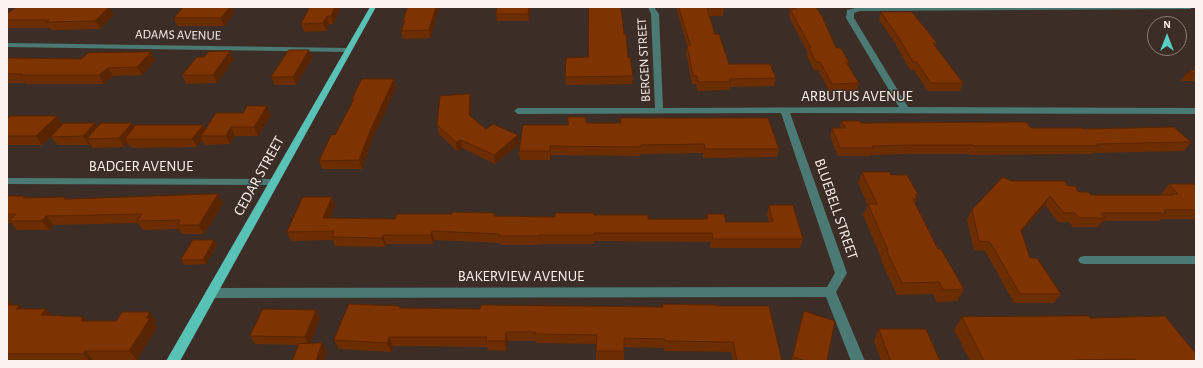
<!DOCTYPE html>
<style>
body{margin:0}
#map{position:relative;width:1203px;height:368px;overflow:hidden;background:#3c2e27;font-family:"Alegreya Sans",sans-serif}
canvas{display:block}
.frame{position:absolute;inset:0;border:8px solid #fcf2ee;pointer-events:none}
.north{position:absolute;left:1147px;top:16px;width:40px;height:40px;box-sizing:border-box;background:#3c2e27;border:1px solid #897c77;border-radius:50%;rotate:0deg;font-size:11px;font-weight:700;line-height:16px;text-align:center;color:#fcf2ee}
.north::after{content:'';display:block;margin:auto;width:14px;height:18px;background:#57cec2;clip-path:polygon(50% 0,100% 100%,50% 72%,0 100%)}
</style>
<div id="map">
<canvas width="1203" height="368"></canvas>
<div class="frame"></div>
<div class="north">N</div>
</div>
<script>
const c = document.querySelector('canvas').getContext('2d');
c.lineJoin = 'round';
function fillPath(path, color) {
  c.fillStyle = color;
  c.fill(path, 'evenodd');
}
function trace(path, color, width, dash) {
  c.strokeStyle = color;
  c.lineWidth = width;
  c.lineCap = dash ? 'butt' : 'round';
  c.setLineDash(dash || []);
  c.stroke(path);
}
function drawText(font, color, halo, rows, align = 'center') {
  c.font = font + ' "Alegreya Sans",sans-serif';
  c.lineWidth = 3;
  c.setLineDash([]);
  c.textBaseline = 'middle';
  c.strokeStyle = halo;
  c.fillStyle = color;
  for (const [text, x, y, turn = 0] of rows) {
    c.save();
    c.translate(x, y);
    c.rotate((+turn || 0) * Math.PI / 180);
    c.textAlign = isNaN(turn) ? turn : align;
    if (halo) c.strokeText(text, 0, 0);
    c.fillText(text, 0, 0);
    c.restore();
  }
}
const minor = new Path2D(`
 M648 7H654L659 14 663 108 899 107 846 18 847 10 860 7H1193L1190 9 860 11 854 13V18L908 107 1196 108V114L790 113 847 273 836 292 865 361H851L826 297 211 298 207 296 205 293 207 290 211 288 827 287 835 273 781 113 518 114 514 111 518 108H655L651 14Z
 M7 43 348 48 352 50 348 52 7 47Z
 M7 178 274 179 279 182 274 185 7 184Z
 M1084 256H1196V264H1084L1080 263 1078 260 1080 257Z`);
const major = new Path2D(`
 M370 7H376L180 361H166Z`);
const wall = new Path2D(`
 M310 7H341L333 24H329L326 31 304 32 301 24Z
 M408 7H440L430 38 403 39 401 31 403 24V21Z
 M531 7 529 21H497L496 14Z
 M676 7H724L723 16H709L715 34 729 64 776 78 774 86 729 87V90L697 91 696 84H692L686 53 687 45Z
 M788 7H816L836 48 849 62 848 65 859 83 856 92H830L818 70H814L807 56 808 53 789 17 790 10Z
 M235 12 224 26H177L174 18Z
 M881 12 937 43 935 46 963 83 960 91H928L914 70H910L895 43 879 20Z
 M7 14H114L100 29 51 30 50 28H7Z
 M624 34 628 58 633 76 632 84 566 85 565 77 588 57Z
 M309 50 312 58 296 85H275L271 77Z
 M151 52 155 60 142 75 113 76 104 84H26L25 83H7V56L8 58 81 59Z
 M234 59 217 83 186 84 182 75Z
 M1196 69V81H1181L1187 73Z
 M394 79 396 88 372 140 362 169H322L319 161 335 135 353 102 352 99Z
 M470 94 471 102V117L486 129 519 144 495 164 462 148 457 151 439 134 437 125Z
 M267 106 271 115 258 136H235L230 144 205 145 202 140 197 147 131 148 128 143 124 147 93 148 90 144 89 145H58L51 137 95 123 98 127H135L203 125 205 129 243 113Z
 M57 116 63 125 42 145H7V119Z
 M620 118 779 149 777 157 703 158V153L641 154 640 156 551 155 550 160H520L519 151 568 125 586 123H620Z
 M842 121 861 123 1083 129 1191 142 1184 151 1093 153 1092 154 970 155 969 154H913L871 155 870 156H838L830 137 832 128H839Z
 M862 172 891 175 918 194 917 198V199L915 203 938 249 964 289 957 301 937 302 933 294 897 295 881 261 882 260 863 215 868 205 858 183Z
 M1011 181 1068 186 1079 192 1091 195H1164L1162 193 1169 184 1196 186V219H1161L1159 221H1103L1098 227H1073L1069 222H1058L1045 205 1021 232 1030 258 1061 294 1054 303H1014L985 251 974 250 967 219 972 210Z
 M7 196H25L26 198 66 197 67 199 223 203 204 234H182L179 229 143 230 138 223 54 225 49 230H17L11 223H7Z
 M332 197 335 206 330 218 395 219 452 214 494 213 495 217H555L594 215 648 219H706L707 214 726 222H769L767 214 769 205 803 239 800 248H711L710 242 594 241V244H540L539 245H500V243L434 240 433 244H386L385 247 335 246 333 240 291 241 287 232Z
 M214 240 217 245 206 264 184 265 181 260Z
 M7 300 14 305 23 309 53 316 86 321H156L154 324 157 327 137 360H93L92 361H7Z
 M662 304 717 306 782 361H733L731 352 664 351V348L624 347V361L596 360V344L536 343V341H508L506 351 488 350 487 347 393 346 391 352 339 349 334 340 400 308 480 309 662 307Z
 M316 310 320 319 310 343 327 352 298 345 255 344 250 336Z
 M804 311 827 361H791L801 320Z
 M962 317 1090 318 1196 361H970L954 330Z
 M879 329 940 361H881L874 341Z`);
const shadedWall = new Path2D(`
 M109 7 114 14 100 29 95 21Z
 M230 7H233L235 12 224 26 221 18Z
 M335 7H341L333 24 331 16Z
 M436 7H440L430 38 429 30Z
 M529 7H531L529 21 528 14Z
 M327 16 329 24 326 31 323 23Z
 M309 50 312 58 296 85 293 77Z
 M230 51 234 59 217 83 213 75Z
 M151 52 155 60 142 75 137 67Z
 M108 68 113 76 104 84 99 75Z
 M394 79 396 88 372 140 362 169 359 160 370 131Z
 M470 94 471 102V124L469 115Z
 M267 106 271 115 258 136 254 127Z
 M57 116 63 125 42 145 36 136Z
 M95 123 101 131 87 139 90 144 89 145 83 136Z
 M132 123 137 131 125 139 128 143 124 147 119 138Z
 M203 125 207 133 201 136 202 140 197 147 192 139Z
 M231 127 235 136 230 144 226 136Z
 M518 135 519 144 495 164 494 155Z
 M461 140 462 148 457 151 456 142Z
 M550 146 551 155 550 160Z
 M218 194 223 203 204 234 199 225Z
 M1050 196 1045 205 1015 239 1021 230Z
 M332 197 335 206 326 227 323 218Z
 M46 216 54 225 49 230 42 221Z
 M432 231 434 240 433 244 431 235Z
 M383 235 386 244 385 247 382 238Z
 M214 240 217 245 206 264 203 260Z
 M9 300 17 308 19 305 28 314 7 307V302Z
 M46 309 55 318 41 315Z
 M316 310 320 319 309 346 305 337Z
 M150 312 156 321 154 324 157 327 137 360 129 351 146 318Z
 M83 317 91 326 81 321Z
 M506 332 508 341 506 351 505 341Z
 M389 337 393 346 391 352 387 343Z
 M322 343 327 352 324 361H316Z
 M85 351 93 360 92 361H89L83 354Z`);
const building = new Path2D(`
 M17 7H109L95 21 46 22 49 20H7V14Z
 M184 7H230L221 18H174Z
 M310 7H335L331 16H327L323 23 301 24Z
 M408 7H436L429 30 401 31 405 21H403Z
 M497 7H529L528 14H496Z
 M589 7H621L624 34H626L628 58 630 57 633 76 565 77 566 58 588 57Z
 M679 7H724V8H707L715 34H719L729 64H770L776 78 729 79 730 82H698L697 76H693L687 45H690Z
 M794 7H816L822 16 836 48H841L849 62H846L859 83 832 84 820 62H816L809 48H811L790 9H796Z
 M881 12H912L937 43H933L963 83H931L917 62H913L897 35Z
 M289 50H309L293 77H271Z
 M230 51 213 75H182L197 57H204L208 52Z
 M151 52 137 67 108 68 99 75H20L22 74H7V58L81 59 88 53Z
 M1196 69V73H1187Z
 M362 79H394L370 131 359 160 319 161 331 135H335L354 99H352Z
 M470 94 469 115 486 129 493 124 518 135 494 155 461 140 456 142 437 125 440 96Z
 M247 106H267L254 127H231L226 136H201L216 113H243Z
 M10 116H57L36 136H7V119Z
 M568 117H586V123H621L620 118H768L779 149H705L704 144 641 145V147L550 146V151H519L523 125H568Z
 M842 121H860L861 123 1026 122 1031 128H1082L1083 129 1174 127 1191 142 1097 144 1098 146H974L973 145H916L872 146 873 148H840L832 128H845Z
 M64 123H95L83 136 51 137Z
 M101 123H132L119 138 87 139Z
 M136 125H203L192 139H125Z
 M862 172H889L891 175H907L918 194H915L917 199H913L938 249H941L964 289 943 290 939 282 902 283 886 250H888L868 204H877Z
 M1003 177 1011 181H1064L1068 186H1075L1079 192H1088L1091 195H1173L1172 194H1178L1169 184H1194L1196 186V210H1164L1166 213H1101L1105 218H1079L1075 213H1064L1050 196 1021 230 1030 258H1037L1061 294H1020L990 242 979 241 972 210Z
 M218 194 199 225H177L180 220 137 221 142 214 46 216 42 221H9L16 214H7V196H25L23 198 66 197 64 199Z
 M303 197H332L323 218 395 219 397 214H452V212L494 213V216L555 217V213H594V215H648V219H708L707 214H724L726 222H773L769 205H793L803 239H713L712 233H594V235H539V236H499V234L432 231 431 235H383L382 238 332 237 334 231 287 232Z
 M193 240H214L203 260H181Z
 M349 304 400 306 399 308 480 309 481 305 663 307 662 304 717 305V306H769L782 361H737L733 342 665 341V339L624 338V351H596L597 335 535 334 536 332H506L505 341H486L487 337H389L387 343 334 340Z
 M7 305H19L16 309H46L41 315 83 317 81 321H116L122 312H150L146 318H150L129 351H85L83 354H7Z
 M263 309 316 310 305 337 250 336Z
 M804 311 835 321 827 361H806L793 357Z
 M1088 316 1090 318 1165 316 1196 354V361H1137L1135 359 1073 360 1074 361H984L962 317Z
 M879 329H926L940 361H891Z
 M322 343 316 361H292L299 344Z`);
const farStreetnames = [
 ["ADAMS AVENUE",178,35,1],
 ["BERGEN STREET",644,60,-93]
];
const streetNames = [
 ["ARBUTUS AVENUE",857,96],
 ["BADGER AVENUE",141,166],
 ["CEDAR STREET",259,176,-61],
 ["BLUEBELL STREET",836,209,71],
 ["BAKERVIEW AVENUE",521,276]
];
fillPath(minor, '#4b7a75');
fillPath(major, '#59c2b7');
fillPath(wall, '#6c2d02');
fillPath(shadedWall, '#582401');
fillPath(building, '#7e3402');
trace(building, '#582401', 1);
drawText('13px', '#fcf2ee', '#3c2e27', farStreetnames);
drawText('15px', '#fcf2ee', '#3c2e27', streetNames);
</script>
